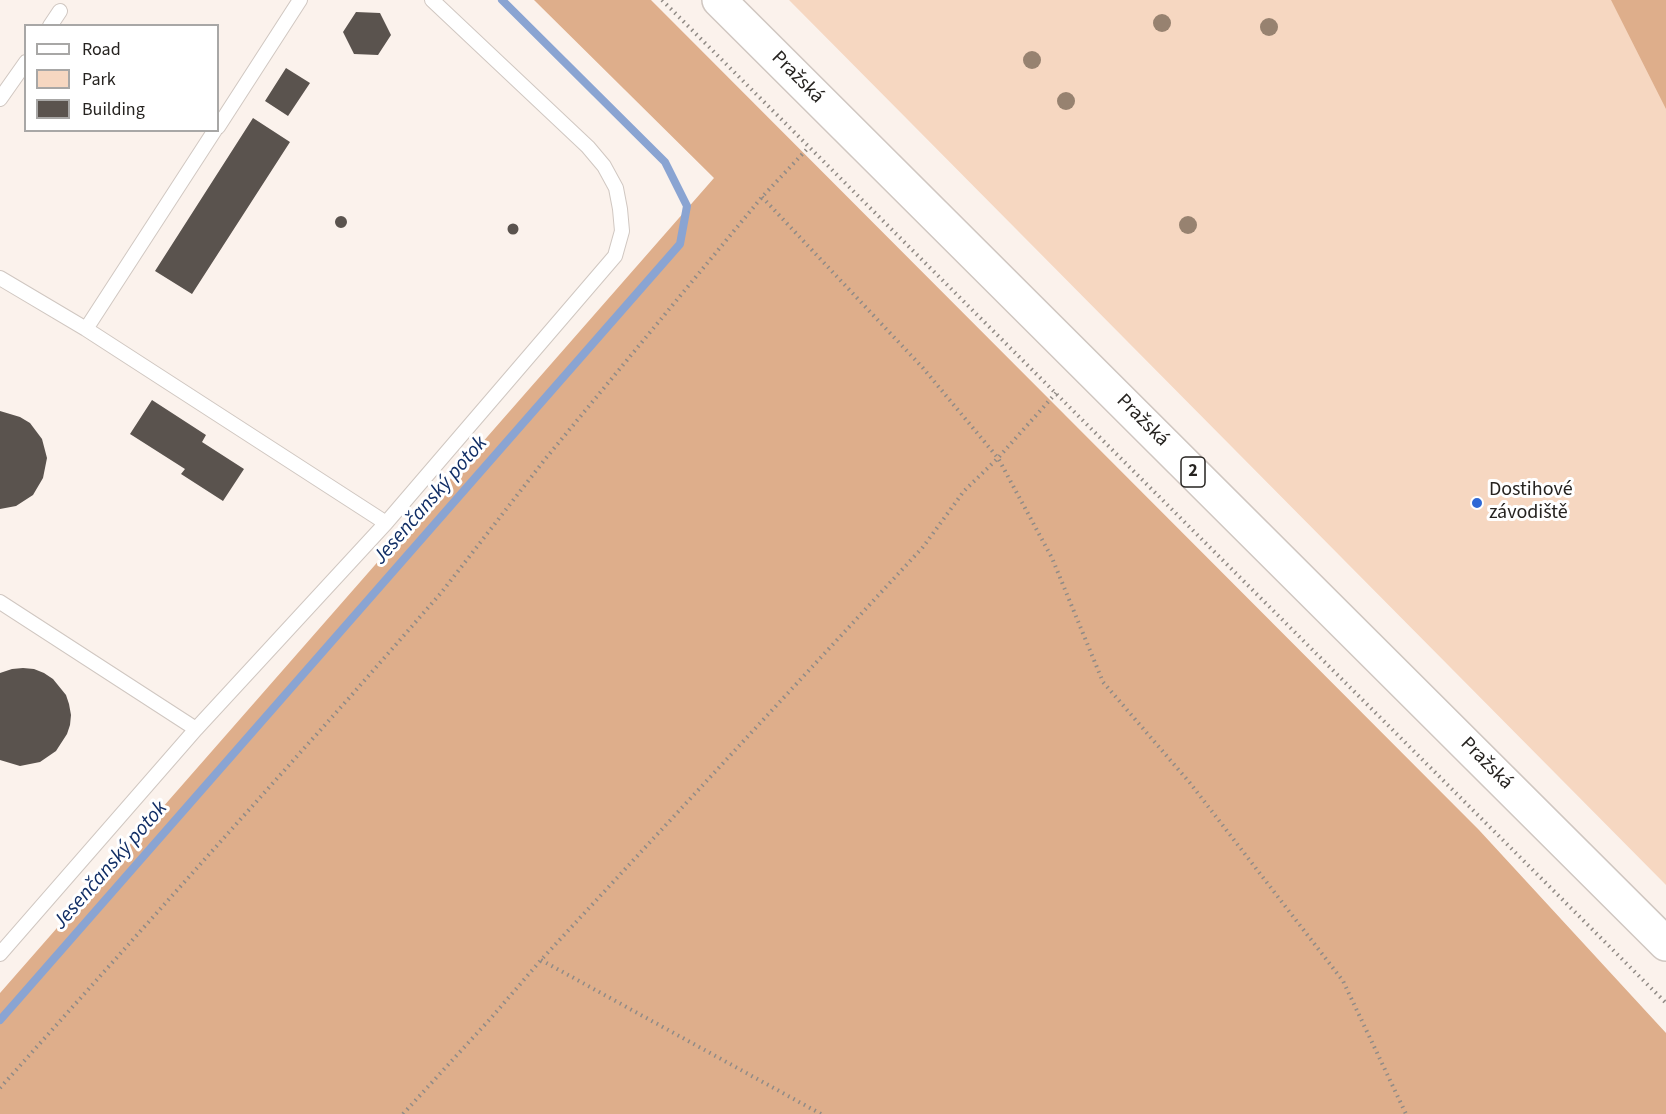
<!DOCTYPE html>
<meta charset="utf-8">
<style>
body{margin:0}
#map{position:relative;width:1666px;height:1114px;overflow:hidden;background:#fbf2ec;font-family:"Source Sans 3",sans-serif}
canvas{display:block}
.legend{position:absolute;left:24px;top:24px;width:195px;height:108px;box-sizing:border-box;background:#fff;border:2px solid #a8a7a6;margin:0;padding:8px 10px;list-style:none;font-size:18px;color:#262320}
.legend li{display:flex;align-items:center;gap:12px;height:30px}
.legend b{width:30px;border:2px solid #a8a7a6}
</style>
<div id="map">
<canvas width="1666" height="1114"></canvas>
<ul class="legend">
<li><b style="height:8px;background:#fff"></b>Road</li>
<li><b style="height:16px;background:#f6d7c1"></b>Park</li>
<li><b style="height:16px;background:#5a534e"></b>Building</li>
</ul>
</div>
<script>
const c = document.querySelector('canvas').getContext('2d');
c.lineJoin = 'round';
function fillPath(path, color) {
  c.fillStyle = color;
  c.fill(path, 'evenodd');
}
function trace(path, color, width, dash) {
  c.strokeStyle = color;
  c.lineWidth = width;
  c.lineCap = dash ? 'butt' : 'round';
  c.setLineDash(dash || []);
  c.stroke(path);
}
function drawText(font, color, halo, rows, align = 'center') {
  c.font = font + ' "Source Sans 3",sans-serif';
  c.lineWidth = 6;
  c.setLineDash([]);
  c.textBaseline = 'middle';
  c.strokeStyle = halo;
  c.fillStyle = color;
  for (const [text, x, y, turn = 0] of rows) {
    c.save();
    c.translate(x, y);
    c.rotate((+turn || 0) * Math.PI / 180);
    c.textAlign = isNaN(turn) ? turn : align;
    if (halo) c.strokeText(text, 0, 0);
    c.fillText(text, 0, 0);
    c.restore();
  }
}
const green = new Path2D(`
 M789 0H1666V885L909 121Z`);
const forest = new Path2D(`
 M534 0H651L1479 830 1666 1033V1114H0V993L714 178Z
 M1611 0H1666V109Z`);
const stream = new Path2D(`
 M0 1020 680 244 687 206 665 162 502 0`);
const building = new Path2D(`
 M356 12 380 13 391 35 378 55 354 54 343 32Z
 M286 68 310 83 288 116 265 101Z
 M253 118 290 142 192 294 155 271Z
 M335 222a6 6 0 1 1 12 0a6 6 0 1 1-12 0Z
 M507.5 229a5.5 5.5 0 1 1 11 0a5.5 5.5 0 1 1-11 0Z
 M152 400 206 435 202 442 244 469 223 501 181 474 185 469 130 434Z
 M0 411 20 417 30 423 42 439 47 458 43 478 33 495 16 506 0 509Z
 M23 668 34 669 44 673 53 679 66 695 69 704 71 715 70 725 67 734 56 751 40 762 20 766 0 760V673L12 669Z`);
const path = new Path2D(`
 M662 0 1666 1003
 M762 197 923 368 998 458 1052 558 1103 682 1190 783 1343 981 1406 1114
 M541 960 821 1114
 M0 1088 350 697 441 593 546 458 762 197 809 147
 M403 1114 491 1018 541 960 923 547 964 491 998 458 1056 393`);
const lane = new Path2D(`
 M50 26 60 11
 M0 99 26 62
 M218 127 300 0
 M0 278 86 329 386 523
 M86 329 215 130
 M0 602 196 729 0 954
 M196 729 386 523 615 256 622 231 620 209 616 188 604 166 588 147 432 0`);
const primary = new Path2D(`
 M719 0 1666 944`);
const trees = [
 [1162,23],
 [1269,27],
 [1032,60],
 [1066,101],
 [1188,225]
];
const markers = [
 [1477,503,6,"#2e68d6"]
];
const shields = [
 [1193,472,24]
];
const shieldNames = [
 ["2",1193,472]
];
const streetNames = [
 ["Pražská",797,78,45],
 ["Pražská",1142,421,45],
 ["Pražská",1486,764,45]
];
const poiNames = [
 ["Dostihové",1489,491],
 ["závodiště",1489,514]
];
const waterNames = [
 ["Jesenčanský potok",431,501,-49],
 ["Jesenčanský potok",111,866,-49]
];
fillPath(green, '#f6d7c1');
fillPath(forest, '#deae8b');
trace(stream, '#8aa4d2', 8);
fillPath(building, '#5a534e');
trace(lane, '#d0c7c1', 16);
trace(primary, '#d0c7c1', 36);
trace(path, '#918b86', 4, [1.5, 4.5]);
trace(lane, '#fff', 14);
trace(primary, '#fff', 33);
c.fillStyle = '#978270';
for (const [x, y] of trees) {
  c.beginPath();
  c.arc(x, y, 9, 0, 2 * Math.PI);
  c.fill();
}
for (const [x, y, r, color] of markers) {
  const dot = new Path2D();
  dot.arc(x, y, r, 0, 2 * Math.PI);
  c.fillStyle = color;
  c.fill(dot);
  trace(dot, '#fff', 2);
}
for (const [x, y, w] of shields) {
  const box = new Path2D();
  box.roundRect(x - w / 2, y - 15, w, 30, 4.5);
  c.fillStyle = '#fff';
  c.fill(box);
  trace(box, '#262320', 1.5);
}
drawText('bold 18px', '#262320', null, shieldNames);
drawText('20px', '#262320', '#fff', streetNames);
drawText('20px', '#262320', '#fff', poiNames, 'left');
drawText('italic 21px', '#102d65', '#fff', waterNames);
</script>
